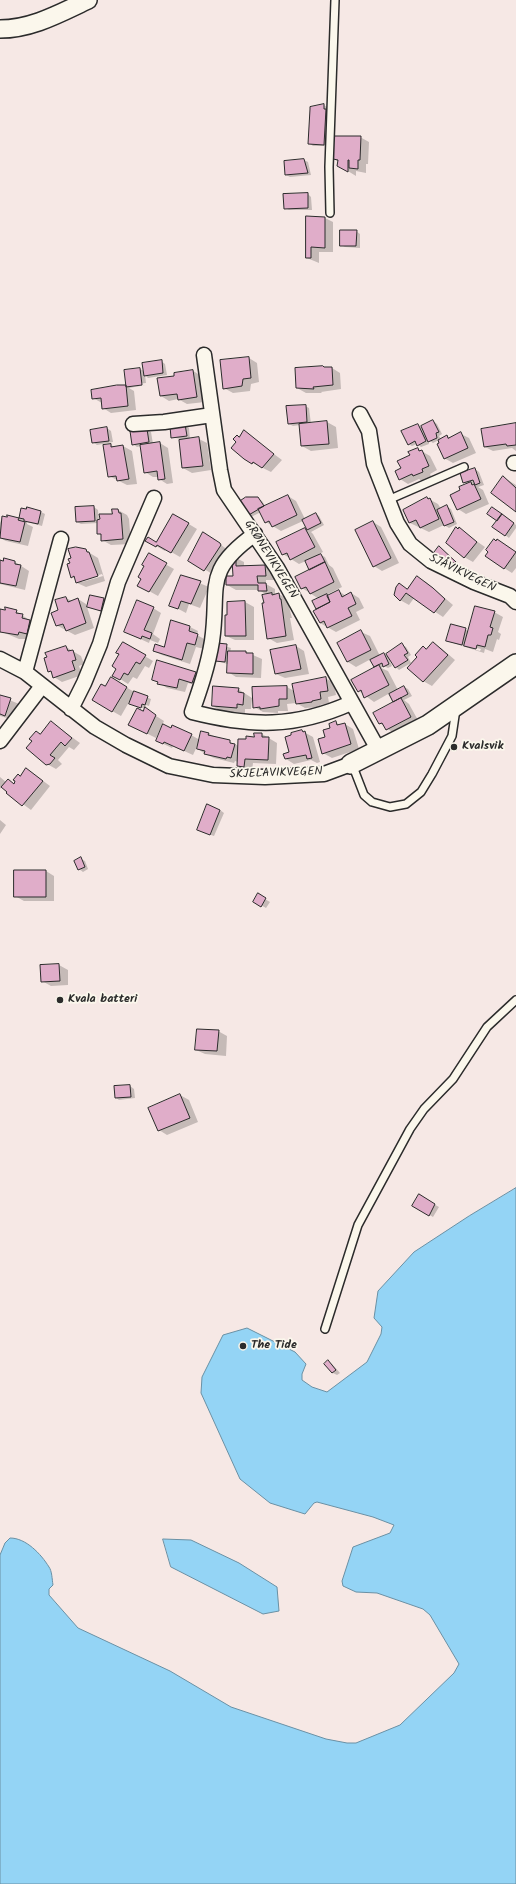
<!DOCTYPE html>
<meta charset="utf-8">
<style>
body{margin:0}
canvas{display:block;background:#f6e8e5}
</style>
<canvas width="516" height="1884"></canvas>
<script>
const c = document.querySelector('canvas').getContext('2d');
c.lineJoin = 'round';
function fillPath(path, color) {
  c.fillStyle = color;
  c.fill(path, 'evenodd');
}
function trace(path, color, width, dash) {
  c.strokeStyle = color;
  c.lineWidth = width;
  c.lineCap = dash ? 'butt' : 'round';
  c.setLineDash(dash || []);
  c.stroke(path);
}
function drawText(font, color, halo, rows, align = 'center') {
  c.font = font + ' Kalam,sans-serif';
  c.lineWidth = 3.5;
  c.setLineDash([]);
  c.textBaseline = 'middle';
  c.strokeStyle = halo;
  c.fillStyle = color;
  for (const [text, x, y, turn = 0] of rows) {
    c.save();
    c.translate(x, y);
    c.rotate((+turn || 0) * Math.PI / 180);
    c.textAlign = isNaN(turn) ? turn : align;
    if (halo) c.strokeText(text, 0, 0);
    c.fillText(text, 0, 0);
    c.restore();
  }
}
const water = new Path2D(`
 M516 1188V1884H0V1555L5 1543 10 1538C26 1538 41 1554 49 1567 52 1571 52 1579 53 1585L49 1589V1595L78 1628 170 1671 231 1707 326 1739 347 1743H356L400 1725 454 1673 459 1664 430 1615 423 1609 377 1593 356 1592 343 1586 342 1581 353 1547 390 1533 394 1525 373 1517 317 1502 314 1503 305 1514 270 1503 240 1479 201 1393 202 1377 223 1335 247 1328 295 1352 306 1364 302 1374V1380L312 1387 327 1392 367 1362 381 1334 382 1327 374 1318 378 1291 414 1252 469 1216Z
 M163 1539 191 1540 239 1563 277 1587 279 1611 263 1614 171 1567Z`);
const shadow = new Path2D(`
 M324 105 328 108V146H313L309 143 311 108Z
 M360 137 369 142 368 164H366V173L356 171V176L338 165 339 162 334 159Z
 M304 160 308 162 311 175 290 177 286 175Z
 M308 194 311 197 312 210H289L285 208Z
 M307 217 325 218 333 222V252H319V263L307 258Z
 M356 231 360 234V248L345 247 341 245Z
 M249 358 257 363 259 382 251 384 250 391 233 393 224 388Z
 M161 361 165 364 167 375 148 378 145 375 146 383 129 385V387L146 385 129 388 134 391 136 410 111 413 103 408 102 403 93 398 125 386 127 387 125 371 140 369 144 371Z
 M332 368 340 373 341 389 321 392 322 393H306L297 388Z
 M193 371 202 376 205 402 187 404 178 399 169 401 161 396 175 377Z
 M305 406 309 408 311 424 327 422 336 427 338 448 311 451 302 446 300 425 293 426 289 424Z
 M433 421 437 424 442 434 439 436 441 439 447 436 450 438 461 434 469 438 476 453 453 463 444 458 439 440 433 443 428 440 429 444 421 447 417 444 412 446 408 444 418 425 421 427Z
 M516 424V451L512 448 493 451 485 447Z
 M185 426 189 428 190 440 199 439 207 443 211 470 192 473 183 468 180 439 172 437Z
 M107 428 111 431 113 442 97 445 93 442 91 430Z
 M147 430 151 432 153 444 160 443 168 448 173 483 167 484 159 479 158 477H153L145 472 141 446 137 447 133 444Z
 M244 432 282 460 271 472 253 463 233 447Z
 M111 445 116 448 123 446 132 451 137 484 127 485 109 476Z
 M418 449 430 456 437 470 430 474 431 476 422 481 419 479 408 484 400 479 402 469Z
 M475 469 479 472 484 485 478 487 483 490 489 504 466 514 458 509 461 491 467 484 464 482Z
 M503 477 516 485V511Z
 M288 496 296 501 305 519 316 514 319 516 324 525 311 532 313 534 323 552 319 554 325 557 329 565 333 568 342 587 326 595 328 596 339 591 346 596 351 593 359 598 364 608 356 612 360 620 336 632 320 623 313 602 319 599 302 588 312 569 306 561 299 564 283 554 305 529 308 531 303 521 281 531 266 522 261 512 251 517 248 515 258 498 262 501 266 507Z
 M427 498 438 504 441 509 447 507 451 509 457 524 449 528 444 525 429 532 410 523 404 511Z
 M94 507 98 510 99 521 113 514 118 510 127 515 129 519 131 544 111 545 102 540V535L98 533V523L81 524 77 522 76 508Z
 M22 509 41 512 45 514 42 526 27 522V524L33 527 28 546 6 541 0 538V523L2 517 20 519Z
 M496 510 516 525V528L509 538 505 535 498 520Z
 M174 515 197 529 180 557 166 549 165 551 147 541 157 543Z
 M373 522 381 527 399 563 382 571 374 566Z
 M459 529 485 547 473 562 464 557Z
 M212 538 229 551 214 575 189 560Z
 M498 540 516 552V568L512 573 504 568 496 542Z
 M440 548 460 565 456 569Z
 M85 550 98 558 105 581 86 587 77 583 76 579 72 577 71 563ZM102 574 103 576 82 582 81 581Z
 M149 555 174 569 158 596 138 585 142 578Z
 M236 558 244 562V567L265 566 273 571 274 580H266V584L275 589V595L279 594 287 599 292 618H290L294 640 277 643 268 638 265 604 267 595 259 590H236L227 585 234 577Z
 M5 559 15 562 29 571 25 590 0 584V561L4 562Z
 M182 576 209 587 200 608 189 604 186 613 171 605Z
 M417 578 426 582 453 605 443 617 414 598 409 605 400 600 399 584 408 590Z
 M91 596 108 601 105 612 88 607Z
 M66 598 72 601 78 599 86 604 94 628 75 635 56 625 60 611Z
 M245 602 254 607V640H235L226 636 228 603Z
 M153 608 161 613 153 634 160 639 158 643 150 640 149 643 125 632Z
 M0 611H16L38 626 35 638 27 636 26 639H19L0 631Z
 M494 612 503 617 498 632 501 634 499 640 497 639 493 652 485 649 484 653 447 641 451 625 469 631ZM473 647 481 649 480 651 473 649Z
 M172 621 190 627 198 631 197 635 206 640 204 649 196 647 190 664 162 655 154 651 165 648Z
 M361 632 370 636 380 656 384 654 390 658 402 645 406 647 411 655 408 657 411 663 399 670 396 667 390 658 389 659 392 666 388 668 384 666 381 668 388 671 398 690 404 687 408 689 412 696 404 700 409 704 419 722 396 735 380 723 395 702 390 693 374 702 359 691 377 668 371 659 356 667 348 662Z
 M123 643 153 661 149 668 145 666 137 679 133 677 128 684 114 675 118 668Z
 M433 643 441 648 455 660 432 686 423 681 419 657Z
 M218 644 231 648 230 652H246L262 659 261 678 236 677 228 672V664L216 661Z
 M296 646 304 651 309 674 285 678 276 674Z
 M66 647 81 656 84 664 79 666 82 675 62 682 54 677 53 673 49 671 47 653Z
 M195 673 204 677 201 687 188 683 185 692 167 688 153 679Z
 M325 678 334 683 336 695 328 697 329 703 320 705V707L305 708 296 703 287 704 288 711H278V713L263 712 254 707 287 687 294 691Z
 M119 683 136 693 151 699 149 706 146 705 145 709 164 721 156 738 138 729 145 709 129 702 121 716 112 711 105 688Z
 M238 689 252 698 251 709H245V713L221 711 213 706Z
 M0 696 19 704 14 720 0 716Z
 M51 722 80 743 74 750 69 747 58 760 62 764 56 769 47 764 41 735Z
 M336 723 341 725 345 724 353 729 359 749 332 758 323 753 326 737Z
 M302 731 313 737 320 762 317 763 311 760 294 764 286 759Z
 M209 734 239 746 247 740 262 734 277 743 276 764 253 763 252 771H247L238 766V762L235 761 234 763 214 758 205 754 198 749 199 742 193 755 173 746 172 748 157 741 191 735 200 740Z
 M27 769 50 786 31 810 8 793 9 792 2 786 0 789V777L6 782 8 780 15 784Z
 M220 810 224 813 214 836 202 832Z
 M0 820 6 825 0 834Z
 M81 859 85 861 88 869 83 872 79 869Z
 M46 871 54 876V901H24L15 896Z
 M258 895 270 902 266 908 254 901Z
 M59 965 68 970V985L51 986 42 981V966Z
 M218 1031 227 1036 226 1056 205 1054 196 1050Z
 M130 1086 134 1089 135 1098 119 1100 115 1097Z
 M180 1095 189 1100 198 1122 167 1135 159 1130Z
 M419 1196 439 1207 433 1217 413 1205Z
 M328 1362 332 1364 340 1373 337 1375 333 1373 326 1364Z`);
const building = new Path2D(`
 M324 104V109H326L324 145 308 144 310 109V107Z
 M333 136H361L360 160H358V169L349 168V160H348V172L337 166 338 160 333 159Z
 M304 159 308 173 285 175 284 161Z
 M308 193V208L284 209 283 194Z
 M306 216 325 217V248L311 247V258H306Z
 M340 230H357L356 246H340Z
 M249 357 251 378 243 379 242 386 223 389 220 360Z
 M162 360 163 373 144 376 142 363Z
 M323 366 324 367H332L333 385 313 387 314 389 296 388 295 368Z
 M140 368 142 385 126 387 124 370Z
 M193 370 197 397 178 400 177 394 160 396 157 378 174 376V373Z
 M117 385H126L128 406 102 409 101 398 92 399 91 390Z
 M306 405 307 422 288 424 286 406Z
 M433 420 439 432 436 433 437 438 428 442 421 426Z
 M327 421 329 444 301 446 299 424Z
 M516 423V445L507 446 506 444 484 447 481 429Z
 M185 424 187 436 171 438 170 426Z
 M418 424 426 441 417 446 415 441 408 445 401 431Z
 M107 427 109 441 92 443 90 430Z
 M147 429 149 442 132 445 130 431Z
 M244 430 274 454 262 468 253 462 252 464 244 459 231 448 236 442 233 439 237 435 239 437Z
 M461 432 468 448 444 459 437 444 439 443 438 440 447 435 448 438Z
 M199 437 203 466 182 468 179 440Z
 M160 442 165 479 158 480 157 471 144 473 140 445Z
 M111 444V447L123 445 129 479 117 481 116 476 108 477 103 445Z
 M418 448 419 451 422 450 429 466 422 469 423 472 413 476 412 474 399 480 395 471 401 468 397 461 410 455 408 452Z
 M475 468 480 483 475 485 473 480 463 483 460 473Z
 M503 476 516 488V512L491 493Z
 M471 482 472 485 474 484 481 499 457 510 450 495 460 490 459 487Z
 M288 495 297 515 272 527 269 521 265 523 258 509Z
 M246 497H258L264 506 247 516 239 502Z
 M427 497 428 499 430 498 439 519 420 528 416 520 409 523 403 510Z
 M447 505 454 522 444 526 437 510Z
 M94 506 95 521 76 522 75 507Z
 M27 507 41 511 38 524 24 521V519L19 518 21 508 26 509Z
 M492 507 502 514 497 521 487 514Z
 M112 509H118L119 513H121L123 539 101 541V534H97V520L100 519 99 514H112Z
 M316 513 321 523 307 530 302 520Z
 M173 514 189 523 171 553 157 545 156 547 145 541 148 537 156 542Z
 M502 514 514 523 505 536 492 527Z
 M7 515 19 518 18 520 25 522 20 542 0 538 2 516 7 517Z
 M373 521 391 558 373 567 355 530Z
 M456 527 458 529 459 527 477 542 464 558 446 543Z
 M305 528 315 547 290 560 287 553 282 555 276 542Z
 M203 532 220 543 221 545 204 571 188 561Z
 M494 539 496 541 497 539 516 552 504 569 485 556 488 552 486 550Z
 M439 546 456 562 452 568 433 554Z
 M76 547 86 549 87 552H89L98 576 76 583 74 576 71 578 67 564 70 563 68 559 71 558 68 549Z
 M149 553 167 563 149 592 137 586 141 579 138 577 144 566 142 565Z
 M321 554 325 562 309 570 305 561Z
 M236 556V566L265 565 266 576H257L258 583H266L267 591H258V585H226V576H233L232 560Z
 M4 558 15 561V564L21 565 16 586 0 583V560L3 561Z
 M325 562 334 582 310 594 306 587 301 589 295 577Z
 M181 575 201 581 191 604 181 601 178 609 169 606Z
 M417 576 433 588 445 599 434 613 406 593 400 601 394 595 396 587 399 583 407 589Z
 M339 590 342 597 351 592 356 604 348 608 352 616 327 628 324 621 320 623 313 611 330 602 327 596Z
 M272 593V595L279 593 280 599H281L286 636 267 639 262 603H264L262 595Z
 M327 594 330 602 316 609 312 601Z
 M90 595 104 598 101 611 87 607Z
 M66 597 68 602 78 598 86 623 66 631 63 624 56 626 51 613 58 610 55 600Z
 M137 600 154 607 144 630 152 633 150 639 142 636 141 639 124 632Z
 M245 601 246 636H225V615H227V602Z
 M475 606 495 611 490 627 493 628 491 635H488L485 647 477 645 476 649 464 646Z
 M5 607 17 610 16 613 23 614 22 618 30 620 27 634 19 632 18 635 0 632V609L5 610Z
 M171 620 190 626 189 631 198 634 195 645 187 643 182 660 153 651 155 644 164 647Z
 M451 624 466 628 462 645 446 641Z
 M361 630 371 650 347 662 337 643Z
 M123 642 146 655 140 664 136 662 128 675 124 673 120 680 112 676 116 669 112 666 119 654 116 653Z
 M433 642 448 655 423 682 407 668 417 657 415 655 423 646 426 649Z
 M217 643 227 644 225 662 215 661Z
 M402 643 408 653 404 655 408 660 395 668 386 654Z
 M296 645 301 669 275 674 270 650Z
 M66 646 68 651 73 650 76 660 72 661 75 670 53 678 51 671 48 672 44 658 47 657 45 653Z
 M228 651H246V653H253V674L227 673Z
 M384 653 389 664 383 667 382 663 374 667 370 660Z
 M157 660 196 672 192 683 179 679 177 688 157 684 158 682 152 680Z
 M379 665 389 685 364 698 361 690 358 692 351 680Z
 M111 677 127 687 112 712 92 700 101 684 105 686Z
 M326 677 328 691 320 692 321 699 312 701V702L296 704 292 684Z
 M213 686 239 688 238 692 244 693 243 705 237 704V708L212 706Z
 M287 686V699H279V706L260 709V707L253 708 252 687Z
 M404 686 408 694 393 702 389 694Z
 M134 691 148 696 145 705 142 704 141 708 129 704Z
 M0 695 11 698 5 716 0 714Z
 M401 698 411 717 386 730 382 723 379 724 373 713Z
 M145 707 156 715 147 734 128 725 137 708 143 711Z
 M51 721 72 738 65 746 61 742 50 755 55 758 50 764 46 765 26 748 32 741 29 739 36 731 40 734Z
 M336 721 337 725 345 723 351 744 322 754 318 739 325 737 323 730 330 728 329 724Z
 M163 724 171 728 172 725 192 734 184 751 164 742 163 744 156 741Z
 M302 730 303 732 305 731 312 758 307 759 306 755 285 759 283 754 289 752 285 737 291 735V733Z
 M201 731 209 733 208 735 230 740V743L235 744 231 758 227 757 226 759 204 754 205 751 197 749Z
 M254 733H262V737H269L268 760 245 759 244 767 237 766 238 739H246V736L254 737Z
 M26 768 43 781 22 806 6 793 7 792 1 787 8 779 14 784 15 781 13 780 18 774 20 776Z
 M207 804 220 810 210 835 197 830Z
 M81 857 85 867 78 870 74 861Z
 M14 870H46V897H14Z
 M258 893 266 898 261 907 253 902Z
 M59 964 60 981 41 982 40 965Z
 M197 1029 219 1030 217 1051 195 1050Z
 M130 1085 131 1097 115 1098 114 1086Z
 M180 1094 190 1118 158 1131 148 1108Z
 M419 1194 435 1204 429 1216 412 1206Z
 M328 1360 336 1370 332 1373 324 1364Z`);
const service = new Path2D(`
 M330 213 329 167 335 0
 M388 500 464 467
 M352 764 364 795 372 802 390 807 406 804 421 792 432 774 452 736 456 709
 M325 1329 358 1225 410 1129 424 1109 453 1079 487 1027 516 1000`);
const minor = new Path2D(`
 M204 355 220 470 224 490 277 568 379 751
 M360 414 369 431 374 464 397 523 410 544 431 561 474 582 510 596 516 602
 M133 424 164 422 212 415
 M514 463H516
 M255 534C202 572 220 587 212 641 208 666 200 689 192 712 251 727 295 728 351 703
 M0 659 25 672 95 727 126 745 169 766 213 775 265 777 324 774 351 764
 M25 672 61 539
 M71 709 84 683 100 644 118 582 154 498
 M0 741 42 686`);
const tertiary = new Path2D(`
 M0 29C32 29 60 13 88 0`);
const secondary = new Path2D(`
 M351 764 428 725 516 664`);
const markers = [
 [454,747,4,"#2b2b2b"],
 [60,1000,4,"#2b2b2b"],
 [243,1346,4,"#2b2b2b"]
];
const streetNames = [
 ["GRØNEVIKVEGEN",270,560,58],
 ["SJÅVIKVEGEN",462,574,26],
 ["SKJELAVIKVEGEN",276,774,-2]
];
const poiNames = [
 ["Kvalsvik",462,747],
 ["Kvala batteri",68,1000],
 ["The Tide",251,1346]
];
fillPath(water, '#94d4f5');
trace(water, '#6a90a4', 1);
fillPath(shadow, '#0003');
fillPath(building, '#e0adc9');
trace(building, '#2b2b2b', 1);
trace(service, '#2b2b2b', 10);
trace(minor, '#2b2b2b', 17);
trace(tertiary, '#2b2b2b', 20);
trace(secondary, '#2b2b2b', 22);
trace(service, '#fbf7ec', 7);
trace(minor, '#fbf7ec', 14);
trace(tertiary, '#fbf7ec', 17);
trace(secondary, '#fbf7ec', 19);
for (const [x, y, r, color] of markers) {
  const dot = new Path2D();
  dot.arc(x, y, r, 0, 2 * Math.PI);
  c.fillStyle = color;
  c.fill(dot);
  trace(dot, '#fbf7ec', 1.5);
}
drawText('12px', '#2b2b2b', '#fbf7ec', streetNames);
drawText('bold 12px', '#2b2b2b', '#fbf7ec', poiNames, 'left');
</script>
